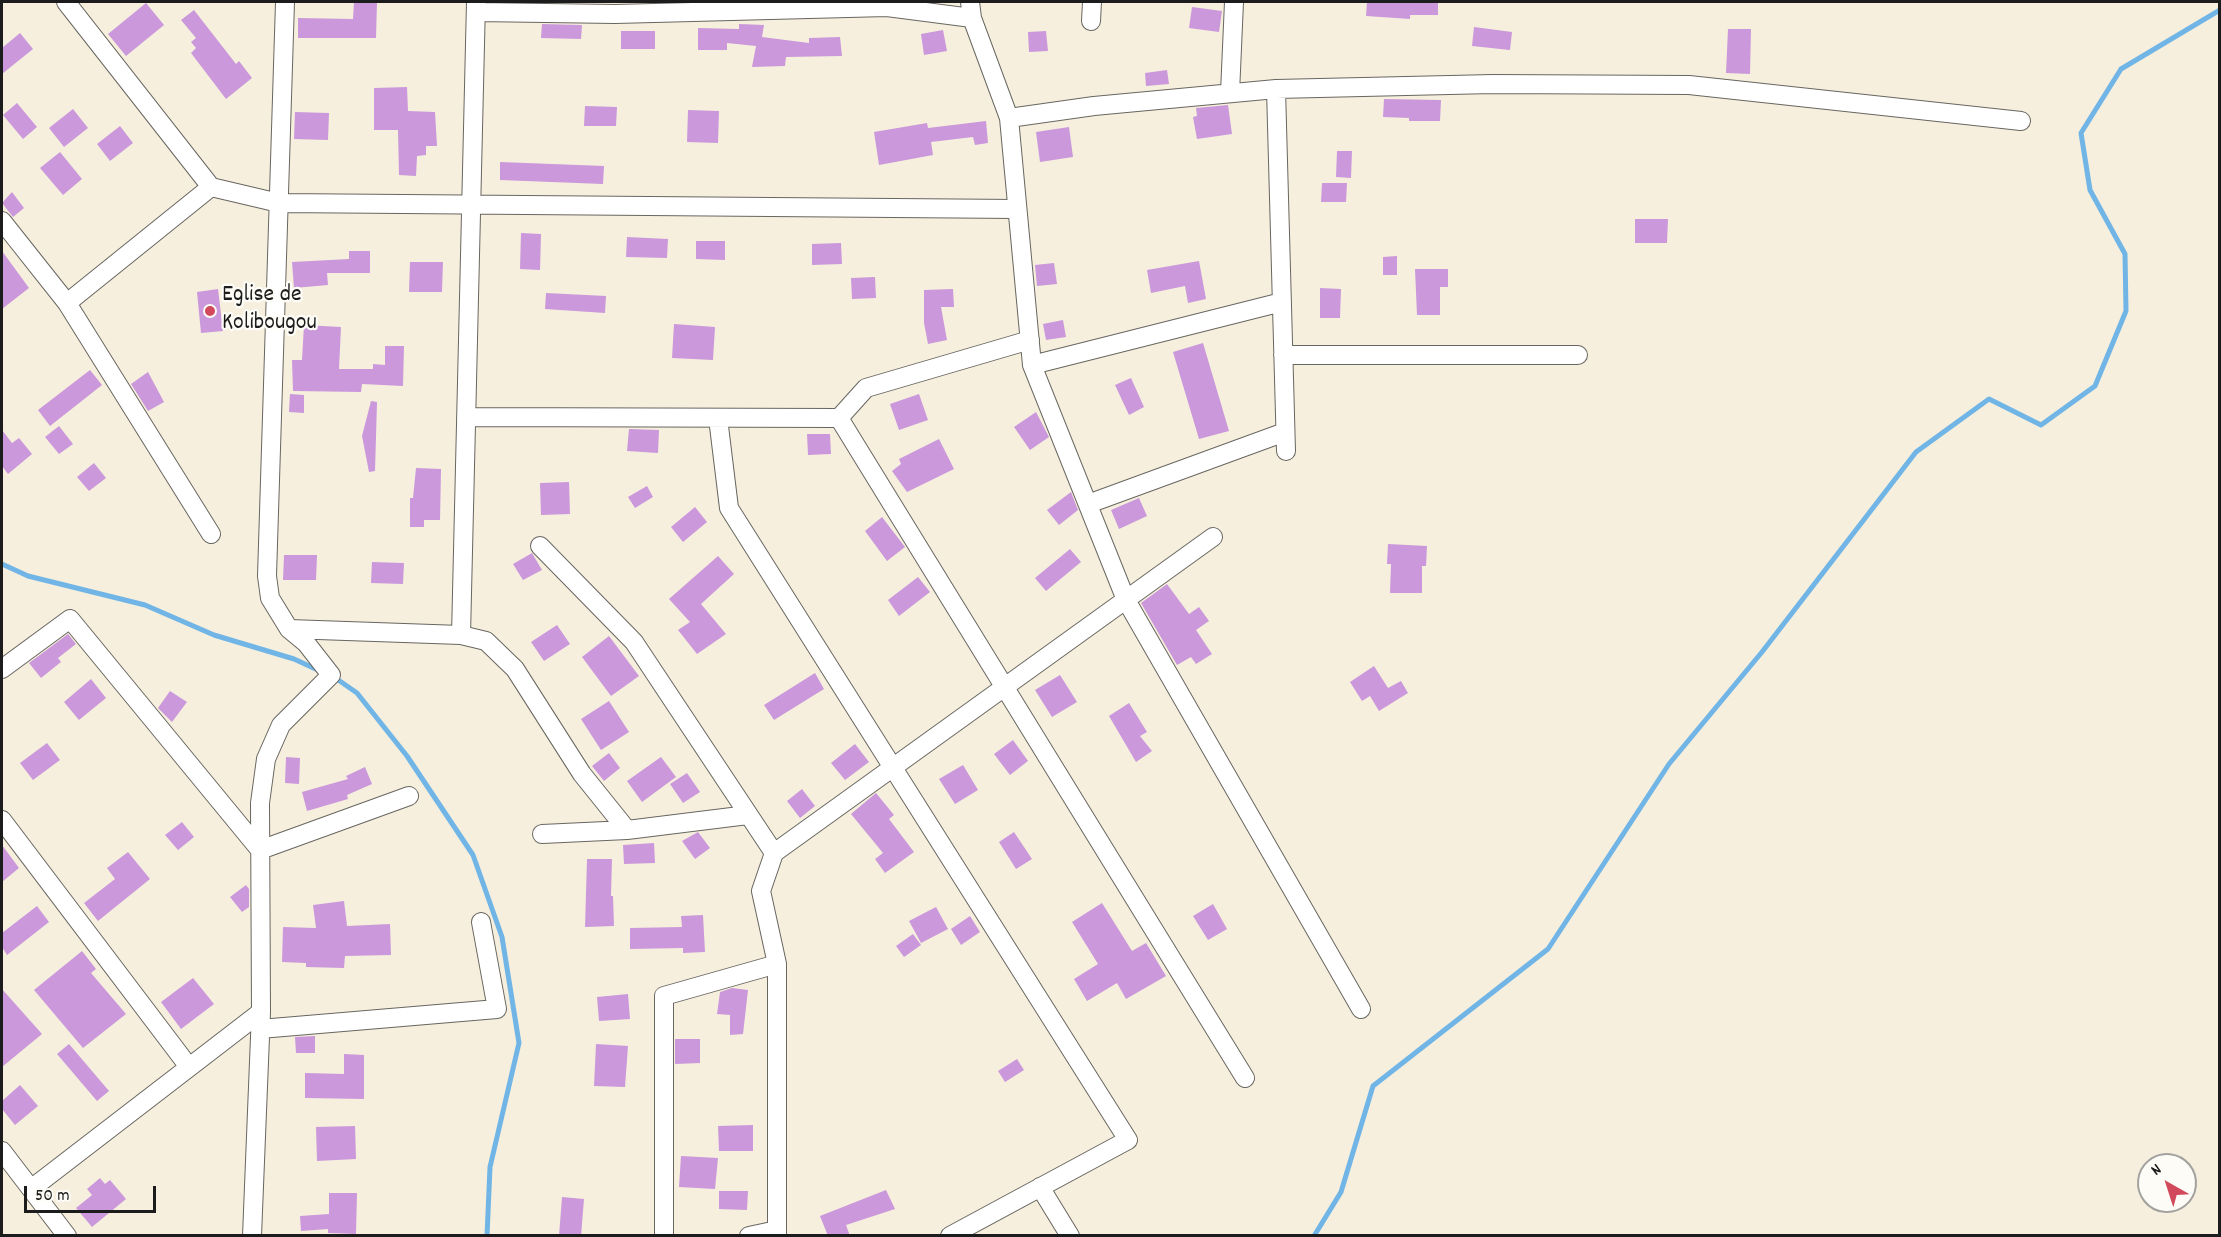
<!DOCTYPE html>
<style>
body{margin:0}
#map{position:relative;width:2221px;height:1237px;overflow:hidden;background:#f6efde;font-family:Dekko,sans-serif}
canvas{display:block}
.frame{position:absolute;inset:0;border:3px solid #1c1c1c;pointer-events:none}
.north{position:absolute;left:2137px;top:1153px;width:60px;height:60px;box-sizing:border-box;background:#fdfcf7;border:2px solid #a3a29f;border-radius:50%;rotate:321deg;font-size:16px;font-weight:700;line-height:24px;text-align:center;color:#1c1c1c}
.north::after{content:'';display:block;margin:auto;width:21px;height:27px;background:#d1495b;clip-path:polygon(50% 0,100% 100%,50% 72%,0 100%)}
.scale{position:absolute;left:24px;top:1186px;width:132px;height:27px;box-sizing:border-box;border:3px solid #1c1c1c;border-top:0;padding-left:8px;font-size:18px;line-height:21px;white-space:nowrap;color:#1c1c1c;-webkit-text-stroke:4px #fdfcf7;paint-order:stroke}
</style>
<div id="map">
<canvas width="2221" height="1237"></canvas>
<div class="frame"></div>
<div class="north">N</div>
<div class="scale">50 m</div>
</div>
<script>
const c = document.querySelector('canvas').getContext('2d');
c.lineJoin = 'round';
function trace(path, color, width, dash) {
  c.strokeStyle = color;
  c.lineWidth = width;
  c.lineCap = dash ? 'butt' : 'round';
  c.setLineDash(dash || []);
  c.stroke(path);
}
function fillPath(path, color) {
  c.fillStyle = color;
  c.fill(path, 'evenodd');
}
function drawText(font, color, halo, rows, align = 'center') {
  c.font = font + ' Dekko,sans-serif';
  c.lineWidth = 4.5;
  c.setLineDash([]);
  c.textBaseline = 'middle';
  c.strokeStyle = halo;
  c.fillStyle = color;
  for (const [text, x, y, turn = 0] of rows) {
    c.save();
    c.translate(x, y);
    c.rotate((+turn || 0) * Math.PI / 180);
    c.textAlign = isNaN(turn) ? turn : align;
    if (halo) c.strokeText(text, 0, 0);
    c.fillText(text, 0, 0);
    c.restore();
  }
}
const stream = new Path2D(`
 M2 564 28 576 145 605 214 635 294 659 320 671
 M334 677 357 693 407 756 473 855 502 937 519 1043 490 1167 487 1236
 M1314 1236 1341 1192 1373 1086 1548 949 1669 764 1762 652 1916 452 1989 399 2041 425 2095 386 2126 311 2125 254 2090 190 2081 133 2121 69 2220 10`);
const building = new Path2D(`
 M354 2H377L376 38H298V18L353 19Z
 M1367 2H1438V15H1410V19L1366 16Z
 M146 3 164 25 126 56 108 34Z
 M1192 7 1222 11 1219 32 1189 28Z
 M194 10 236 64 239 61 252 78 226 99 191 53 196 48 191 42 196 38 181 20Z
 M542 24 582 25 581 39 541 38Z
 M739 24 764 25 762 37 809 43V38L840 37 842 56 786 57 785 66 752 67 756 46 727 43V50H698V28L739 29Z
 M1474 27 1512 32 1510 50 1472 46Z
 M1728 29H1751L1750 74 1726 73Z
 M943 30 947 51 924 55 921 34Z
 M621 31H655V49H621Z
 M1046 31 1048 51 1029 52 1028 32Z
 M20 33 33 49 2 74V48Z
 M1167 70 1169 84 1146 86 1145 73Z
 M407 87 408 111 435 112 437 146H426V155L417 156 416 176 399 175 398 130H374V88Z
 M1384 99 1441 100 1440 121H1409V118L1383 117Z
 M17 103 37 127 23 139 3 115Z
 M1228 105 1232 134 1197 139 1193 117 1197 116 1196 108Z
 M585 106 617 107 616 126H584Z
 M73 109 88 128 64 147 49 128Z
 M688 110 719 111 718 143 687 142Z
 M295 112 329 113 328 140 294 139Z
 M986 121 988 143 975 145 973 137 931 142 933 155 879 165 874 132 927 123 928 128Z
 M120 126 133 143 110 161 97 144Z
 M1069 127 1073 157 1040 162 1036 132Z
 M1337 151H1352L1351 178 1336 177Z
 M60 152 82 179 63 195 40 168Z
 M500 162 604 166 603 184 500 180Z
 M1322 183H1347L1346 202H1321Z
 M12 192 24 208 13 217 2 203Z
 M1635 219H1668L1667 243H1635Z
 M521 233 541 234 540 270 520 269Z
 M627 237 668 239 667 258 626 257Z
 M696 241H725V260L696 259Z
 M841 243 842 264 812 265V244Z
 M2 251 29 288 2 309Z
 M349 251H370V273H327L328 285 294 288 292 262 349 259Z
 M1397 256V275H1383V257Z
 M1199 261 1206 299 1188 303 1185 286 1151 293 1147 270Z
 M410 262H443L442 292H409Z
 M1054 263 1057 284 1037 286 1035 265Z
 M1415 269H1448V287H1440V315H1417Z
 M875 277 876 298 852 299 851 278Z
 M1320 288 1341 289 1340 318H1320Z
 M218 289 223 331 201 333 197 292Z
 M953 289 954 307H941L947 340 928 344 924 323V290Z
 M546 293 606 296 605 313 545 309Z
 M1063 320 1066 337 1046 340 1043 324Z
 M674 324 715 327 713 360 672 358Z
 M304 325 341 327 339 369H373V364L385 365V346H404L403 386 362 384 361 392 293 391 292 360H302Z
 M1203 343 1229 431 1199 439 1173 352Z
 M90 370 102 385 50 426 38 410Z
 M148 372 164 402 148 411 131 384Z
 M1131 378 1144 407 1129 415 1115 385Z
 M290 394 304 395V413L289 412Z
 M919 394 928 420 899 430 890 404Z
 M371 401 377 402 375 471 369 472 362 436Z
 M1036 412 1049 437 1030 450 1014 427Z
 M59 426 73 444 59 454 45 437Z
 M629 429 659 430 658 453 627 451Z
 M2 430 12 443 19 438 32 454 8 474 2 466Z
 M807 434H830L831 454 808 455Z
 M939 439 954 469 907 492 892 471 901 464 899 459Z
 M94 463 106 478 89 491 77 477Z
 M416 468 441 469 440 520H424V527H410V498H413Z
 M569 482 570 514 541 515 540 483Z
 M647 486 653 497 635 508 628 497Z
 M1071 492 1078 510 1059 525 1047 510Z
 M1139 498 1147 516 1119 529 1111 510Z
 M695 507 707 522 683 542 671 527Z
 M882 517 905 547 887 561 865 531Z
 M1388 544 1427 546 1426 566H1422V593H1390L1391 564H1387Z
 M1070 549 1081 562 1046 591 1035 578Z
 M532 553 542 570 523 580 513 564Z
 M284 555H317L316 580H283Z
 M718 556 734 574 701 604 726 634 697 654 678 630 690 622 669 599Z
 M372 562 404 563 403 584 371 583Z
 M918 577 930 592 899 616 888 600Z
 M1167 584 1189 614 1199 607 1209 621 1196 630 1212 654 1196 664 1191 657 1177 665 1141 603Z
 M557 625 570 644 544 661 531 642Z
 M68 634 76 644 58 658 61 662 41 678 29 663Z
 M609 636 639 676 611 696 582 657Z
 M1374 666 1388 688 1401 681 1408 693 1379 711 1370 696 1362 701 1350 682Z
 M815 673 824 689 774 720 764 705Z
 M1060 675 1077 702 1052 717 1035 690Z
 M91 679 106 698 79 720 64 702Z
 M170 691 187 702 172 722 158 708Z
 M609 701 629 732 601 750 581 719Z
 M1129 703 1147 732 1140 736 1152 751 1136 762 1109 716Z
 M1013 740 1028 761 1010 775 994 754Z
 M47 743 60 760 33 780 20 763Z
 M855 744 869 762 845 780 831 763Z
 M609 753 620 768 604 781 592 766Z
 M286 757 300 758 299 784 285 783Z
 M661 757 676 777 642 802 627 781Z
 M963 765 978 790 955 804 939 779Z
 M365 767 372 784 347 795 348 799 307 811 302 792 348 779 346 776Z
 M687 773 700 792 683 803 670 784Z
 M802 789 815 806 800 818 787 801Z
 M876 793 894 815 889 819 914 852 885 873 875 859 883 853 851 814Z
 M182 822 194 837 178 850 165 835Z
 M698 832 710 848 695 859 682 841Z
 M1014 832 1032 859 1016 869 999 842Z
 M654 843 655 863 624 864 623 845Z
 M2 845 19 868 2 882Z
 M128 852 150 879 98 921 84 903 115 879 107 868Z
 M587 859H612L611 896H613L614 926 585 927Z
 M246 885 249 889V907L242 912 230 897Z
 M344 901 347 926 390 924 391 955 345 956 344 968 306 967V963L282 962 283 927 316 928 313 905Z
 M1102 903 1132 951 1146 943 1166 976 1126 999 1117 983 1087 1001 1074 979 1098 964 1072 922Z
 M1213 904 1227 929 1208 940 1193 916Z
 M37 906 49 922 7 955 2 947V933Z
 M936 907 948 929 921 943 909 921Z
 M703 915 705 952 683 953V948L630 949V928L682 927 681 916Z
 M970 916 980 932 961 945 951 929Z
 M913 934 921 945 904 957 896 946Z
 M82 951 96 969 91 973 126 1014 83 1048 34 990Z
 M193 978 214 1004 181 1029 161 1002Z
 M732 988 748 990 743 1034 730 1035V1015L717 1014 720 992Z
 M2 989 42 1034 2 1067Z
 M628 994 630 1019 599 1021 597 997Z
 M315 1036V1053H296L295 1037Z
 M675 1039H700V1063L675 1064Z
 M69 1044 109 1091 97 1101 57 1054Z
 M596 1044 628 1046 625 1087 594 1086Z
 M344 1054 364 1055V1099L305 1098V1073L344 1074Z
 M1017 1059 1024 1070 1005 1082 998 1071Z
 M20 1085 38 1106 15 1125 2 1109V1101Z
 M753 1125V1151H719L718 1126Z
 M355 1126 356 1159 317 1161 316 1127Z
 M681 1156 718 1158 715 1189 679 1187Z
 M100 1178 105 1184 110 1180 126 1199 92 1227 76 1208 92 1195 87 1189Z
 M886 1190 895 1209 846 1225 850 1236H828L820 1216Z
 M719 1191H748L747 1210 719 1209Z
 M329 1193H357L356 1234 328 1233V1229L301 1231 300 1216 329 1214Z
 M562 1197 584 1199 581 1236H559Z`);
const street = new Path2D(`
 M66 2 211 187 279 203 1017 209
 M970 2 972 18 1009 118 1032 365 1126 600 1361 1009
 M476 12 615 14 887 7 972 18
 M1091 21 1092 2
 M1276 89 1286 451
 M1230 93 1234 2
 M1009 118 1094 106 1276 89 1493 84 1689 85 2021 121
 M2 221 67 303 211 534
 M67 303 211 187
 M1283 355H1578
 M1032 365 1282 302
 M466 417 839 418 866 388 1030 340
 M718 418 729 508 1128 1140 950 1236
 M839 418 1245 1078
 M1088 504 1285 432
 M540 546 634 642 774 853
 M289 629 461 635 486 641 515 669 582 774 627 830
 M461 635 476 2
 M2 669 70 619 260 850 409 796
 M2 820 189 1067
 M542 834 627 830 748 815
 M260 1029 497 1009 481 922
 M2 1151 67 1236
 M1040 1187 1070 1236
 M31 1189 261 1012
 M252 1236 261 1012 260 803 266 759 281 725 331 675 306 643 289 629 270 598 267 576 285 2
 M664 1236V996L777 964
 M749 1236 777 1230
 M777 1236V964L761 891 774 853 1213 537`);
const markers = [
 [210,311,6,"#d1495b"]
];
const poiNames = [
 ["Eglise de",222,297],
 ["Kolibougou",222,325]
];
trace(stream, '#70b5e6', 5);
fillPath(building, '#ca98db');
trace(street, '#686660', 20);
trace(street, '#fff', 18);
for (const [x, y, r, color] of markers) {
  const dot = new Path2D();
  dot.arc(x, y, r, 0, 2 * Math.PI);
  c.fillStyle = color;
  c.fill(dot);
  trace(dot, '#fdfcf7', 2);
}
drawText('24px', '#1c1c1c', '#fdfcf7', poiNames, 'left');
</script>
